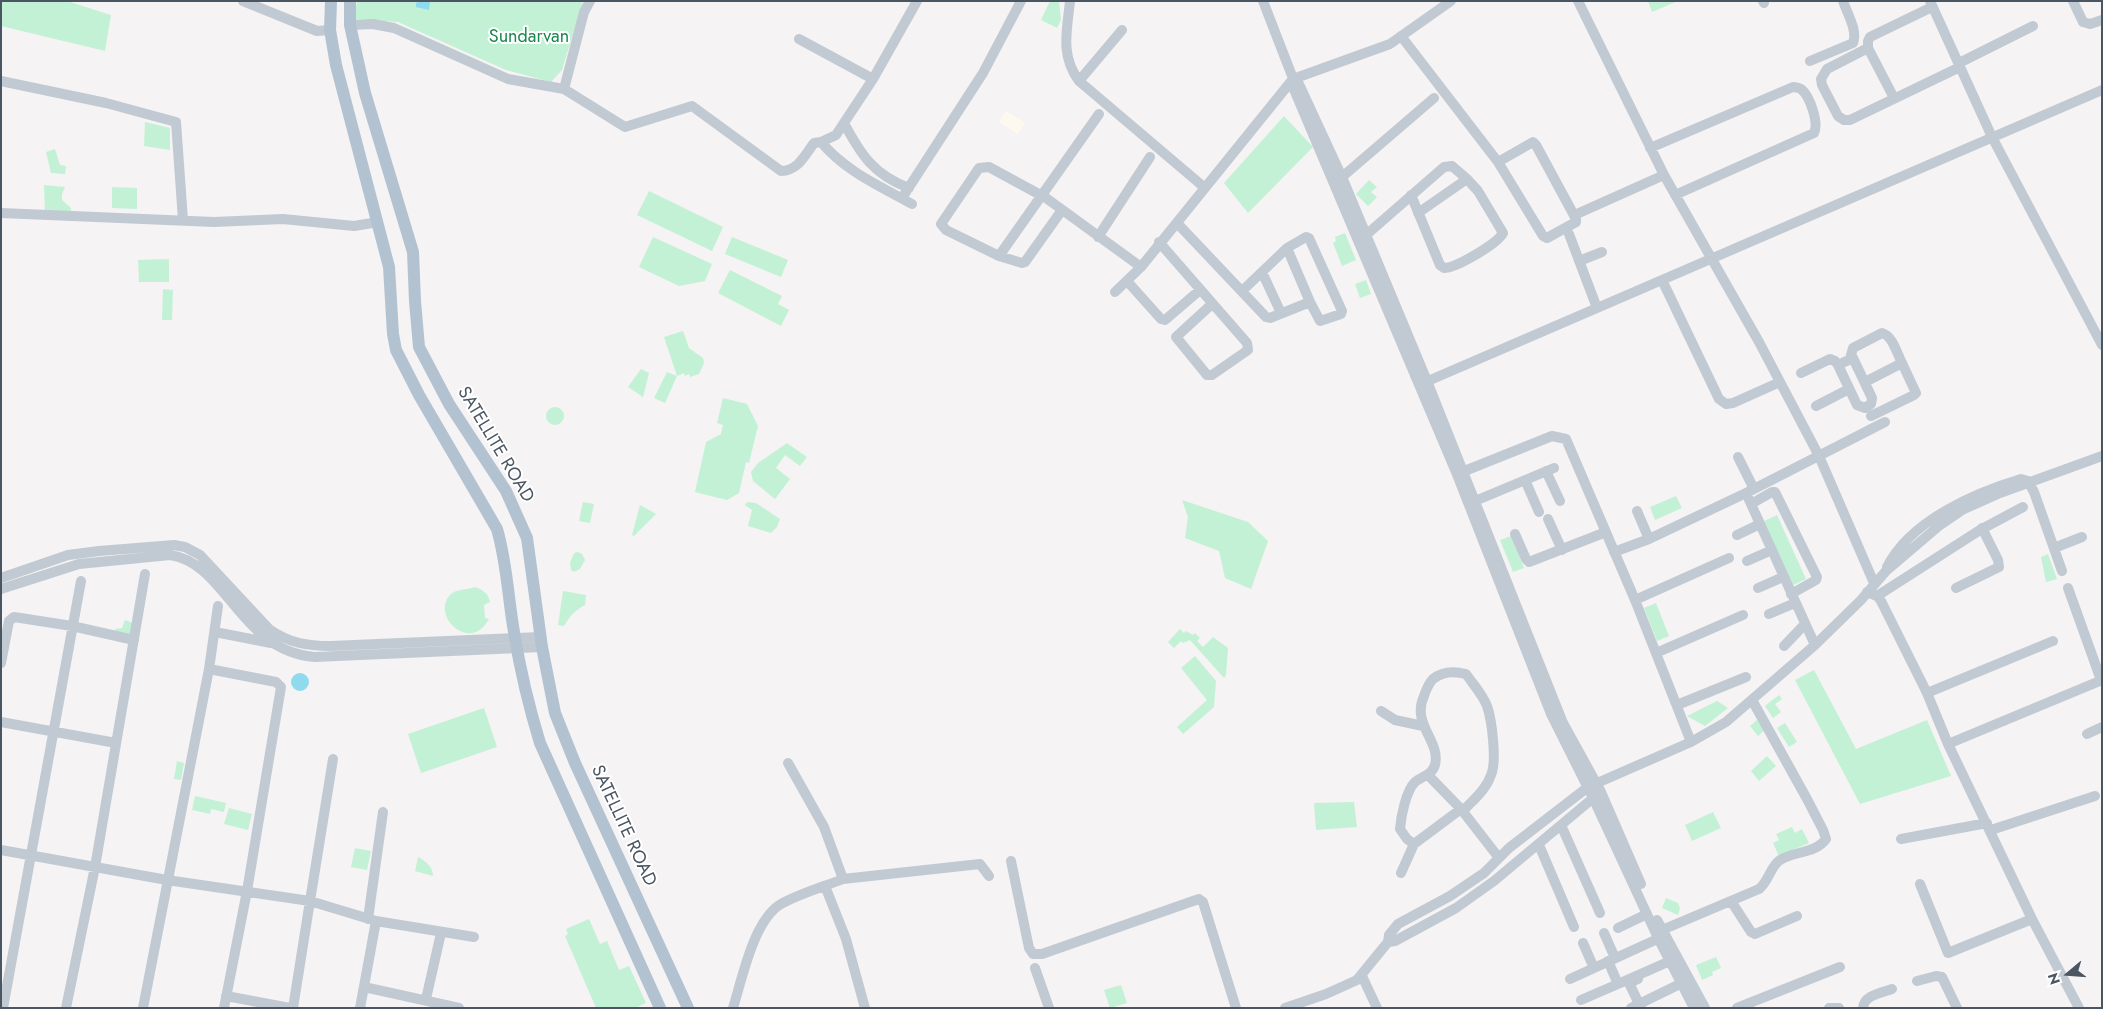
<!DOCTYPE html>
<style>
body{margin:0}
#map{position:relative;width:2103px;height:1009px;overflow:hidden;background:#f5f3f3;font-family:Jost,sans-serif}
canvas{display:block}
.frame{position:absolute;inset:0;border:2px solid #4a5661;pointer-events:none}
.north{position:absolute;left:2043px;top:949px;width:50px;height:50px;-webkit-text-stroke:4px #fff;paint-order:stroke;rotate:252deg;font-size:14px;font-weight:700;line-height:20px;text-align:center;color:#4a5661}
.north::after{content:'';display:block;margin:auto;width:18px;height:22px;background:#4a5661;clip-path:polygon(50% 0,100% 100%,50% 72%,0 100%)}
</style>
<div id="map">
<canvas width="2103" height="1009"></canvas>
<div class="frame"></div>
<div class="north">N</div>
</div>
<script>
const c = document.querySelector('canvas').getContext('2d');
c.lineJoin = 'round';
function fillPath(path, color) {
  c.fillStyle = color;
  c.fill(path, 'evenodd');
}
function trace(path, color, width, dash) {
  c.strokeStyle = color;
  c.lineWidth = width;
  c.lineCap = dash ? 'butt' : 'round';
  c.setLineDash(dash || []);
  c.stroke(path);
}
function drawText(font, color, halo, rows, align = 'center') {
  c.font = font + ' Jost,sans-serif';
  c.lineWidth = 4;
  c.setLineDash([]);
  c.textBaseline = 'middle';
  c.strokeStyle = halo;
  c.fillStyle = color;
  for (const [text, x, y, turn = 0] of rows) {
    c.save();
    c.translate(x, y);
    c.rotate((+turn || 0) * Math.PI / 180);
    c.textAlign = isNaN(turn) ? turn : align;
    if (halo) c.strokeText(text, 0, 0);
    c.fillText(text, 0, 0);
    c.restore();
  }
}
const commercial = new Path2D(`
 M1006 111 1025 123 1018 134 999 122Z`);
const green = new Path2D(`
 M1 1H67L111 15 105 51 1 26Z
 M357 1H583L562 70 551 82 506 70 398 22 354 19Z
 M1050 1H1059L1061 20 1057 28 1041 20Z
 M1648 1H1678L1652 12Z
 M1284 116 1313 147 1248 213 1224 183Z
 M145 122 170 128V150L144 146Z
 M55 149 60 165 66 166 65 174 51 173 46 152Z
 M1369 180 1377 187 1371 192 1377 197 1368 206 1356 194Z
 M44 185 65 187 62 194V200L71 208V212H45Z
 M112 187 137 188V209L112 208Z
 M649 191 723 227 712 251 637 215Z
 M1345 233 1356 260 1342 266 1333 243 1336 241 1335 237Z
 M653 237 712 264 705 281 679 286 639 267Z
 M732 237 788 260 781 277 725 254Z
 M169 259V282H139L138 260Z
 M730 270 782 296 778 304 789 310 781 326 718 293Z
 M1366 280 1371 294 1360 298 1355 284Z
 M163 289 173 290 172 320H162Z
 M683 331 689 348 703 358 704 363 699 374 690 377 689 374 685 376 684 373 677 376 664 337Z
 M641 369 649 373 643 397 628 387Z
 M667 372 677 376 665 403 654 398Z
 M723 398 747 404 758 426 749 463 746 462 739 493 727 500 695 492 706 442 721 434 723 425 717 423Z
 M546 416a9 9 0 1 1 18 0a9 9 0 1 1-18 0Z
 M787 443 807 457 800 466 785 455 776 468 790 479 775 499 753 481 751 472 758 463Z
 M1676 496 1682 508 1655 520 1650 507Z
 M1182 500 1248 522 1268 541 1251 589 1225 578 1219 551 1185 538 1188 517Z
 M583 502 594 504 590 523 579 521Z
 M747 502 756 503 780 519 777 527 771 533 748 526 752 510 745 505Z
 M640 505 656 514 634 536 632 535Z
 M1777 515 1806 579 1791 586 1762 522Z
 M1511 536 1524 568 1513 572 1500 540Z
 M578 552 582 554 585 560 580 569 574 572 571 570 570 563 574 553Z
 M2048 554 2057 579 2046 582 2041 557Z
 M475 587C483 590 488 593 490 602L484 605 485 618 489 619C487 622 484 627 481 629 462 644 434 615 449 596 454 589 467 590 475 587Z
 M563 591 586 595 585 605C575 610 569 617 564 626L558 625Z
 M1656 603 1669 636 1657 641 1644 608Z
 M125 620 133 623 130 636 115 632V629L122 628Z
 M1180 629 1184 633 1186 631 1193 635 1195 633 1200 638 1197 641 1203 647 1213 637 1228 648 1226 675 1224 678 1190 640 1183 643 1181 641 1174 648 1168 642Z
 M1195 656 1216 681 1214 707 1183 734 1177 727 1207 700 1181 668Z
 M1814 670 1856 749 1927 720 1951 776 1860 804 1795 680Z
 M1779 695 1782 699 1775 704 1781 712 1773 718 1765 706Z
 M1717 701 1728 708 1705 726 1687 716Z
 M484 708 497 747 421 773 408 734Z
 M1757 720 1765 730 1758 736 1750 726Z
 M1785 723 1797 742 1789 747 1777 728Z
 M1767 756 1776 766 1759 781 1751 771Z
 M177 761 184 763 181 780 174 779Z
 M195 796 226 803 224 812 211 809 210 814 192 810Z
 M1354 802 1357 827 1316 830 1314 803Z
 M229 808 252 814 248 830 224 824Z
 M1713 812 1721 828 1692 841 1685 825Z
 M1792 827 1795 833 1802 829 1809 843 1779 856 1773 843 1779 840 1776 834Z
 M355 848 371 851 367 870 351 867Z
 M418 857C426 861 433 867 433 876L415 871Z
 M1666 898 1678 903 1680 908 1678 915 1662 908Z
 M589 919 600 944 607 941 619 970 629 966 646 1003 635 1008H596L565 936 568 934 566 929Z
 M1716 957 1721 968 1712 972 1713 975 1702 980 1696 965Z
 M1121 985 1127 1003 1110 1008 1104 990Z`);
const water = new Path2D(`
 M421 1H430L429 10 416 7V3Z
 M291 682a9 9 0 1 1 18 0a9 9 0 1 1-18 0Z`);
const minor = new Path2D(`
 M243 1 317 31 330 30
 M1070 1C1067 31 1060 55 1079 81L1205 188
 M1263 1 1294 81 1293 87 1456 472 1551 714 1593 798 1658 938 1694 1008
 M1578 1 1664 175 1759 342 1819 456 1874 583
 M1763 1 1764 3
 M1930 1 1992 137 2102 345
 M2073 1 2083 22 2090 24 2102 20
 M350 25 373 24 394 28 508 79 564 89 584 12 590 1
 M1401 36 1498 162 1543 236 1547 238 1576 222V219L1536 145 1533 142 1498 162
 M799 39 873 79 836 135 821 142
 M1868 48 1827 69 1821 79 1822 85 1838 116 1844 120H1850L1960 67
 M1810 61 1853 43C1858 31 1847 13 1843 1
 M1959 63 2033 26
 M873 79 917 1
 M1 81 106 103 176 122 183 220
 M1079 81 1122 30
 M1294 81 1299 84 1342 177 1427 381 1563 723 1601 792 1641 884
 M564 89 625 127 692 106 781 171C798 171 805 155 814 143L821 142C845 171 880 186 912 204
 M1894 98 1868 48V41L1870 37 1932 7
 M844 123C861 155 874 175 909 188
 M1650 148 1793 87C1795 87 1800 88 1801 89 1810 96 1819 123 1814 133L1675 195
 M1342 177 1434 98
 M1411 195 1440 265 1444 268C1456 268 1497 244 1503 233L1478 191 1467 179 1418 213
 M902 198 983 73 1021 1
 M1062 210 1025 262 1022 263 999 256 946 230 941 224 979 168 989 167 1046 198 1141 267
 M1 213 214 222 283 219 354 226 378 222
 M1579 213 1664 175
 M1177 223 1266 317 1270 318 1310 302 1287 248
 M1569 234 1597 308
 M1366 235 1444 167 1452 166 1467 179
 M1098 237 1150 157
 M1159 242 1247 343 1248 350 1212 375H1207L1176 337 1212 304
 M999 256 1099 114
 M1579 261 1602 252
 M1262 272 1281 313
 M1662 280 1719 399 1726 404 1733 403 1780 382
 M1127 281 1161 319 1165 320 1200 290
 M1242 291 1287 248 1306 237 1309 238 1342 311 1341 314 1320 321 1310 302
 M1115 292 1141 267 1293 79 1390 44 1451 1
 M1853 358 1872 398 1871 404 1865 408 1857 405 1838 365Z
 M1853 358 1851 355 1853 348 1882 333C1893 336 1897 354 1902 363
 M1801 373 1830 359 1835 361 1838 365
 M1865 382 1902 363 1916 393 1914 395 1871 416
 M1421 384 2102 90
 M1816 406 1849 389
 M1738 457 1754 489
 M1546 471 1560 501
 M1457 474 1552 436 1566 439 1635 600 1691 742
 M1525 480 1539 512
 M1746 493 1815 645
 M1475 501 1554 468
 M1751 504 1772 492H1775L1817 577 1816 580 1791 594
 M1637 511 1649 539
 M1548 519 1562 550
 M1515 534 1526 559 1529 562 1606 532
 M1737 535 1760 524
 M2054 548 2082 537
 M1614 552 1649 539 1746 493 1885 422
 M1747 561 1772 550
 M1887 567C1910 521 1974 493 2021 479L2028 481 2034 492 2062 571
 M1 578 68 555 99 551 174 545 185 547 200 555 269 629C289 643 307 646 331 646L540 637
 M1758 588 1783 577
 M1956 588 1999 567 1998 560 1982 528
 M2068 588 2101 680
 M1 589 79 564 170 555C227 563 239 651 315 657L542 647
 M1867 592 1877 596 1881 601 1927 693 1948 744 2032 919 2079 1008
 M1877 596 1980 530 2023 507
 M1635 600 1729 558
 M1769 614 1795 603
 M215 632 271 643
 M1784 646 1805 624
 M1656 653 1743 615
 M1 663 9 621 14 617 72 626 134 640
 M209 669 276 682 281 687 247 891 224 1008
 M1927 693 2053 641
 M1677 705 1746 677
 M1381 711 1395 720 1423 726
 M1 722 116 743
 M2087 734 2102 727
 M1948 744 2102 680
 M333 759 310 901 376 921 360 1008
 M1428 775 1461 809 1499 858
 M1461 809 1414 844 1407 839 1400 829C1401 816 1406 791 1415 782 1422 776 1432 775 1435 765 1441 741 1411 724 1424 696 1426 690 1428 684 1433 679 1443 671 1454 671 1466 674 1473 684 1483 695 1487 706 1492 720 1497 762 1491 775 1486 790 1473 800 1463 811
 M1561 825 1600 913
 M1991 830 2095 796
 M1901 839 1987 823
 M1539 845 1574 927
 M1 850 167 880 310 901 293 1008
 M1011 861 1029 948 1033 954H1042L1193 901 1199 899 1203 902 1236 1008
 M1401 873 1414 844
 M843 879 980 864 989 876
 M1920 884 1948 953 2032 919
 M825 886 846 939 865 1008
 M1731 901 1751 932 1755 934 1797 916
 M368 919 383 812
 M1657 920 1705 1008
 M376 921 474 937
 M1618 928 1647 914
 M1662 930 1759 889C1769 881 1770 867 1780 860 1794 851 1815 854 1826 839L1823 830 1807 799 1752 700
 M1604 933 1615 958
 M1388 942 1395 941 1456 908 1494 881 1598 794
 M1583 943 1594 968
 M1608 961 1618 984 1670 961
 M1035 968 1049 1008
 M1362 976 1377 1008
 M1570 979 1664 936
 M1638 979 1629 983 1641 1008
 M1917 981 1936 976 1942 977 1957 1008
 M364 987 459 1008
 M226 996 290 1008
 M426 999 441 933
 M1581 1000 1618 984
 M3 1008 81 581
 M66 1008 95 867 145 574
 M143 1008 209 669 218 606
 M733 1008C742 979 753 924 778 906 792 896 826 886 843 879L824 827 788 763
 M1285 1008 1326 994 1357 980 1388 942 1389 935 1398 924 1450 896 1484 873 1509 848 1588 787 1691 742 1726 722 1815 645 1861 600 1886 571 1940 525 1962 510 2000 493 2102 456
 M1631 1008 1686 981
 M1737 1008 1840 967
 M1829 1008H1839
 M1863 1008C1864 995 1881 993 1892 989`);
const major = new Path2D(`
 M331 1 330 30 336 65 389 267 393 334 396 350 419 395 497 529C507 563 508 598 514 632 520 669 529 707 540 743L660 1008
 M350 1V25L365 93 413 252 415 301 419 347 449 404 506 491 527 538 542 647 555 713 575 763 688 1008`);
const parkNames = [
 ["Sundarvan",529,38]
];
const streetNames = [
 ["SATELLITE ROAD",495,445,59],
 ["SATELLITE ROAD",623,826,65]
];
fillPath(commercial, '#fdf9ef');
fillPath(green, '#c3f1d5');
fillPath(water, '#90daee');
trace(minor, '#c1cad2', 10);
trace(major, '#b3c2d1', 12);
drawText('18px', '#17864f', '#fff', parkNames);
drawText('18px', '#4a5661', '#fff', streetNames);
</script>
